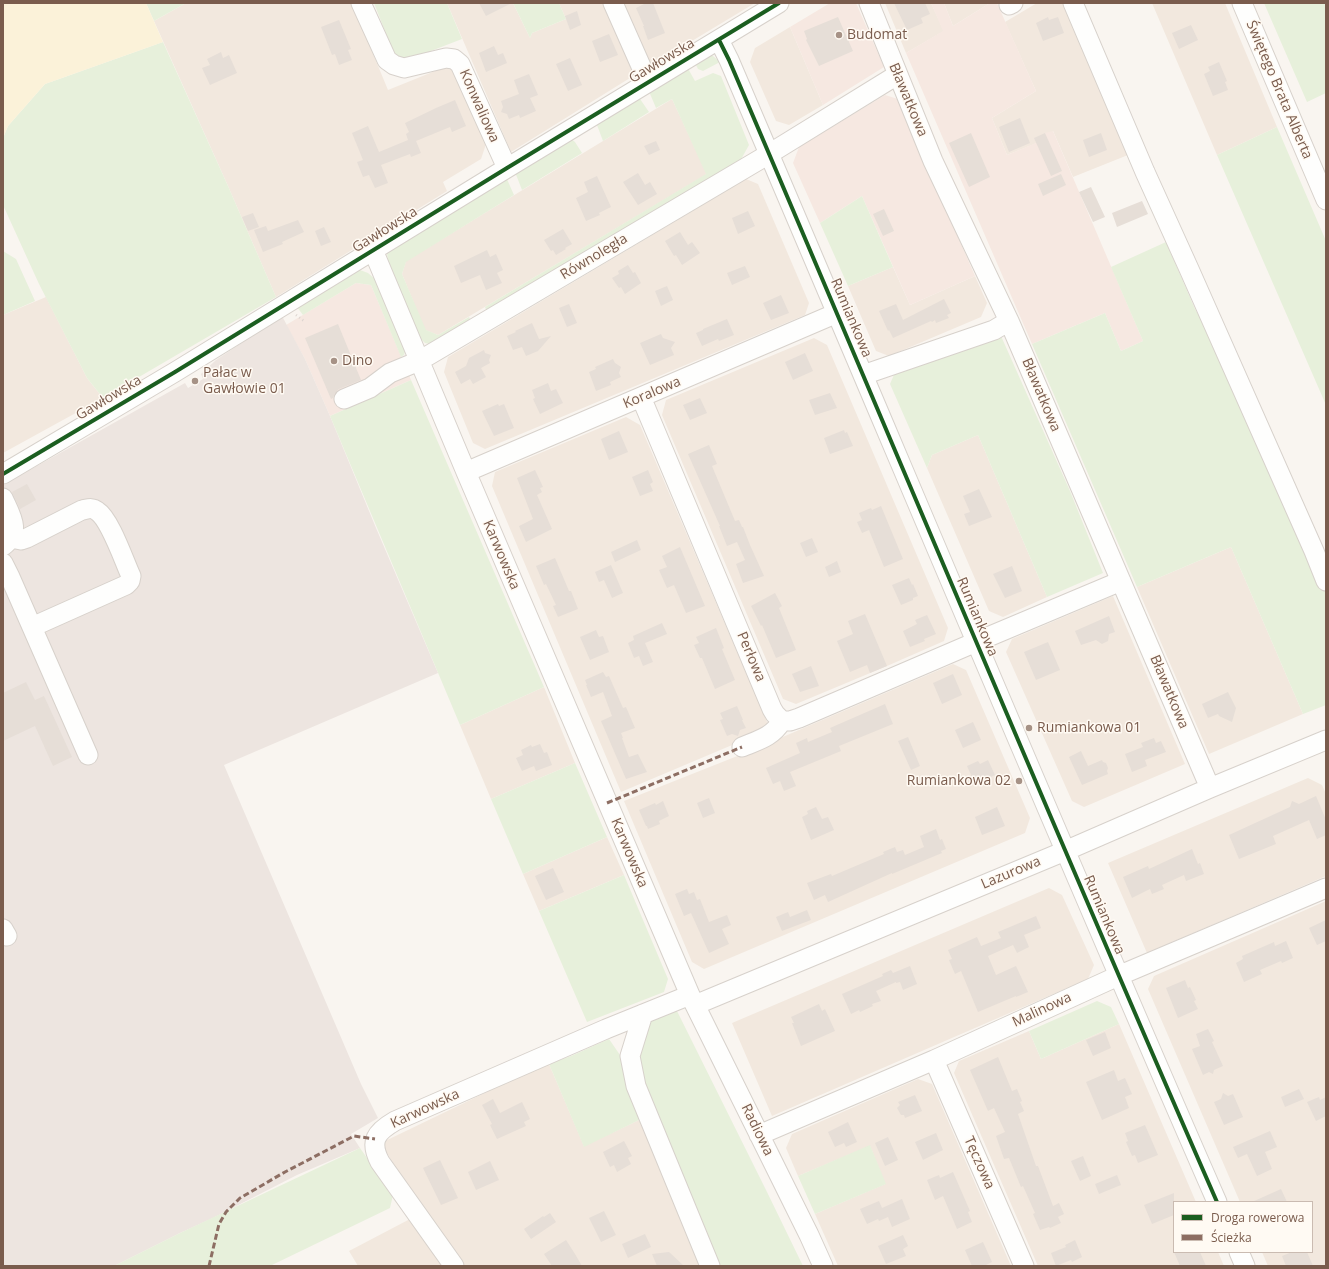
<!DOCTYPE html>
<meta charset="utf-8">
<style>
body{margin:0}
#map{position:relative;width:1329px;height:1269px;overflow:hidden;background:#f9f5f0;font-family:"Open Sans",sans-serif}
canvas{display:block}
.frame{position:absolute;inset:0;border:4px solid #7a5c4d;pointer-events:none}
.legend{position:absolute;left:1173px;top:1201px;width:140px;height:52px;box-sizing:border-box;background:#fffaf3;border:1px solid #cabbb1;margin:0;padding:5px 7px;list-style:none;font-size:12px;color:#7a5c4d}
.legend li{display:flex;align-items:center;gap:8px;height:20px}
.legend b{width:20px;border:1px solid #cabbb1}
</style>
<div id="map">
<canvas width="1329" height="1269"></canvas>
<div class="frame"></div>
<ul class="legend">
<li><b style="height:5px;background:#1b5e20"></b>Droga rowerowa</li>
<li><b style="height:5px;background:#8d6e63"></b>Ścieżka</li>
</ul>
</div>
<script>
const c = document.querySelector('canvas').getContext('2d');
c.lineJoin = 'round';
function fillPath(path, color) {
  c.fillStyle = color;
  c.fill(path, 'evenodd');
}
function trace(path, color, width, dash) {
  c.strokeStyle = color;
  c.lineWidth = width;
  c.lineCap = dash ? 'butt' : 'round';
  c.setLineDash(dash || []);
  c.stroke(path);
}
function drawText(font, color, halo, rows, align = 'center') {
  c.font = font + ' "Open Sans",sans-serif';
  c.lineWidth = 3;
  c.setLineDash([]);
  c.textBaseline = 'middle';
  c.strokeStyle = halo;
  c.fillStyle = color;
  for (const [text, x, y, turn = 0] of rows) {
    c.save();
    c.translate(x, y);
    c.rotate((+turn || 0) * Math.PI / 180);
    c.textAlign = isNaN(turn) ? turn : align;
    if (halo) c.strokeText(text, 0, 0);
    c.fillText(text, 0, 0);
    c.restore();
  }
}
const residential = new Path2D(`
 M186 3H352L388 90 445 67 453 70 486 144 481 159 443 182 447 191 276 297 228 186 154 21Z
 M447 3H513L530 38 532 33 566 19 559 3H608L638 73 511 152Z
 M618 3H755L647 68Z
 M885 3H931L944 31 906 53Z
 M944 3H990L953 26Z
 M1037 3H1063L1128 155 1073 177 1053 131 1037 143 1007 155 992 118 1036 91 1005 22Z
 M1152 3H1225L1277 127 1217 155Z
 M790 27 823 105 789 125 776 121 750 62 755 48Z
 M672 99 707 174 438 335 425 330 402 274 406 261Z
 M746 179 758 184 809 303 805 315 485 449 473 443 444 372 448 357Z
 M893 267 910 305 975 276 987 303 981 317 889 356 876 351 848 286Z
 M46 297 87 378 103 398 3 453V315Z
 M814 338 827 345 948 628 944 641 887 666 796 704 783 699 662 415 666 400Z
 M626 417 640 425 770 729 621 792 492 486 495 472Z
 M978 435 1047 597 1003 617 989 611 927 468 932 455Z
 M1231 547 1303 714 1209 754 1137 587Z
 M1113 596 1185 764 1084 807 1072 801 1006 652 1012 639Z
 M953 664 966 670 1030 818 1025 833 704 969 692 962 624 801 750 751Z
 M544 687 575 763 491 799 460 725Z
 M1308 778 1322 785 1326 794V876L1147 953 1108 863Z
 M607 837 624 875 539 911 523 874Z
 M1049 888 1062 895 1094 965 1088 979 772 1116 732 1023Z
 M1326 901V1266H1268L1262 1252H1312V1202H1240L1148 989 1154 976Z
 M1119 1024 1196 1202H1174V1252H1218L1224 1266H1038L954 1073 959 1061 1029 1031 1041 1059Z
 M549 1064 584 1146 639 1120 704 1266H464L403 1180 381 1143 491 1090Z
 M918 1079 932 1084 1011 1266H838L815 1214 885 1184 870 1146 798 1176 786 1148 792 1134Z
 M410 1219 443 1266H358L349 1251Z`);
const commercial = new Path2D(`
 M830 3H856L884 67 823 105 790 27Z
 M931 3H944L953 26 990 3H997L1036 91 992 118 1007 155 1036 143 1045 133 1053 131 1143 341 1121 351 1105 313 1032 344 906 53 943 31Z
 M885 95 898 99 975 276 910 305 862 196 820 223 793 163 799 147Z
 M356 283 371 285 411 380 330 416 305 359 286 325Z`);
const industrial = new Path2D(`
 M282 316 305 359 330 416 376 528 438 673 224 765 361 1084 378 1118 351 1134 360 1148 297 1175 213 1218 178 1234 114 1266H3V485L185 383 188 388 203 379 201 374 216 360Z`);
const green = new Path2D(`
 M146 3H186L154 21Z
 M374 3H447L462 39 405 61 395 57Z
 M513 3H559L566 19 532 33 530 38Z
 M1264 3H1326V93L1307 102Z
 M163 42 228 186 276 297 103 398 87 378 39 284 3 205V138L8 126 45 84Z
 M708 55 713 56 720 62 703 71 698 69 694 61Z
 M686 65 695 81 713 73 721 76 749 145 739 163 487 312 485 307 706 174 672 99 656 108 648 89Z
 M638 96 649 112 603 141 597 125 601 117Z
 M1277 127 1326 241V405L1217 155Z
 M570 138 575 142 582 153 522 190 515 172Z
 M506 177 514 195 406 262 402 274 426 330 438 335 469 317 471 321 430 344 425 343 420 338 388 263 387 253 390 249Z
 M862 196 893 267 848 286 820 223Z
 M1166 242 1195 309 1212 336 1306 542 1326 592V705L1303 714 1231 547 1137 587 1032 344 1105 313 1121 351 1143 341 1111 267Z
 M3 251 16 259 35 301 3 315Z
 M360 270 368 273 376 280 406 349 404 355 401 357 371 285 356 283 303 315 297 307Z
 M1001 336 1070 491 1103 573 1047 597 978 435 932 455 927 468 890 384 896 370Z
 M411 380 544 687 460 725 330 416Z
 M575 763 607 837 523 874 491 799Z
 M624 875 668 979 664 992 587 1022 539 911Z
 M1097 1001 1111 1007 1119 1024 1041 1059 1029 1031Z
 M676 1009 767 1192 803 1266H716L636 1070 646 1022Z
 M609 1039 620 1055 639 1120 584 1147 549 1064 571 1056Z
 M870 1145 886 1184 815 1214 798 1176Z
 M360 1148 393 1195 390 1208 272 1265V1266H114L178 1234Z`);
const sand = new Path2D(`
 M3 3H146L163 42 45 84 8 126 3 138Z`);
const building = new Path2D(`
 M479 3H512L486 16Z
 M646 3H653L665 33 648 40 643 26H644L636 8Z
 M894 3H925L930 14 921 18 923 23 907 30Z
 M577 11 581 25 570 30 565 16Z
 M838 17 853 51 819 66 806 40 807 39 804 31Z
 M1048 17 1049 20 1058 17 1064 33 1043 41 1036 23Z
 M339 20 351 49 348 50 352 60 339 65 335 54 332 55 321 27Z
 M1191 25 1198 40 1179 49 1172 33Z
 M609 34 618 55 600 62 592 41Z
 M494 46 498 55 503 53 507 63 486 72 479 53Z
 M221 52 223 58 229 55 237 73 210 85 202 68 210 65 207 59Z
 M570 58 582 85 568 91 556 64Z
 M1219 62 1227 81 1225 82 1228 90 1213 96 1204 74 1210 71 1208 67Z
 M529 74 538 95 530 98 536 111 520 118 519 115 509 119 507 114 501 112 503 107 501 101 519 94 514 80Z
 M455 100 466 126 452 132 450 127 416 141 421 153 411 157 410 154 381 165 388 183 375 188 369 175 363 177 357 162 363 160 352 133 368 126 379 152 408 140 406 134 409 132 405 123 436 108Z
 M1020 118 1030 143 1009 152 999 127Z
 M971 133 990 177 969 187 949 143Z
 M1045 133 1062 171 1051 176 1034 138Z
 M1101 133 1107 150 1089 157 1083 140Z
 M656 141 660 150 649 155 644 146Z
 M638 173 645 185 650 182 657 194 638 205 623 182Z
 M1061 174 1066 185 1043 196 1038 184Z
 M597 176 611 207 599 213 600 215 586 221 576 198 588 192 584 182Z
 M1091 187 1105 217 1093 222 1079 192Z
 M1142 201 1148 214 1117 227 1112 213Z
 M884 209 894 231 883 236 873 214Z
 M748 211 755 226 738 234 732 218Z
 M253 213 259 227 248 231 242 217Z
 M298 220 304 232 282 242 283 244 263 252 254 230 266 226 268 231Z
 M324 227 331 242 321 246 315 231Z
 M563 229 572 244 565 248 566 249 556 255 553 250 551 251 544 240Z
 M680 232 688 245 692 242 700 253 682 265 676 255 674 256 665 241Z
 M487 250 490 257 496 254 503 270 497 273 502 283 486 290 480 275 461 283 454 266Z
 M628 265 633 273 635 272 641 283 625 294 621 287 619 288 612 278 619 274 618 271Z
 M745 266 750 277 732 285 727 273Z
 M667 286 673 300 661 306 655 291Z
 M781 295 789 313 771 320 763 303Z
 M944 299 951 313 947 315 949 318 936 323 935 320 932 322 931 321 893 338 889 330 888 331 879 311 896 304 903 320Z
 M569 304 577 323 567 327 559 308Z
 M727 319 734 335 719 341 718 339 702 346 696 333 703 330V329Z
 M532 323 539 339 551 336 538 351 526 356 522 347 513 350 507 336 516 332 515 331Z
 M338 324 361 380 339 389 335 393 333 398 331 399 305 338Z
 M661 334 663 338 675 342 671 348 674 355 650 365 640 343Z
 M484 350 485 353 491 355 489 360 490 363 481 368 486 377 473 384 470 379 461 384 455 372 466 366 469 358Z
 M805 353 813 371 793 380 785 362Z
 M613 359 615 363 621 367 619 373 621 377 610 382 611 385 596 391 589 372 596 369 595 367Z
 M548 383 551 391 556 389 563 403 540 414 533 399 535 398 532 390Z
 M830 393 837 408 815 415 809 400Z
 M700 398 707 413 690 420 683 405Z
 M498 404 499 406 504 404 514 428 494 436 482 411Z
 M844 430 845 433 847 432 853 446 830 454 824 438Z
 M619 431 628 452 609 460 601 439Z
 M709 445 717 464 712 466 735 521 739 520 742 527H743L750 545 764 576 743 583 736 564 745 560 737 542 727 546 719 526H720L688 454Z
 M535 470 543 487 540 488 542 492 537 495 552 529 526 542 519 526 533 519 517 478Z
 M648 470 653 482 650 484 653 491 640 496 632 477Z
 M27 484 36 500 20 509 12 492Z
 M979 489 992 517 969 526 964 514 970 512 963 496Z
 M881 506 903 559 884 567 869 530 862 533 857 522 862 520 859 513 871 508 872 510Z
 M812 538 818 552 806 557 800 543Z
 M637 540 641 550 615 562 611 552Z
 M680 547 705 606 686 613 674 585 667 588 659 570 667 567 662 556Z
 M555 558 569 591H571L578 609 558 617 553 606 556 605 546 584 544 585 536 566Z
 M837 561 841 572 829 577 825 567Z
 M611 565 623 593 612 598 604 580 599 582 595 572Z
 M1012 566 1022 591 1005 598 993 574Z
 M909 578 912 585 913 584 918 596 913 598V600L901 605 892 585Z
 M775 593 782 606 779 608 796 650 776 658 762 625 761 626 751 606Z
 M865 614 887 666 870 673 867 665 850 672 837 641 853 634 848 621Z
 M927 615 936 634 924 639 925 641 910 647 903 631 917 624 915 620Z
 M1109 616 1115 632 1109 634 1108 641 1102 644 1096 640 1081 645 1075 631Z
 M662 623 667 634 645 643 653 662 643 666 639 656 634 658 628 643 634 640 633 636Z
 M716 628 724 648 722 649 735 680 715 689 702 658H700L694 645 699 643 696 637Z
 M596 630 599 637 603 636 609 652 590 660 580 637Z
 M1048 642 1060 670 1036 680 1024 652Z
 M811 666 819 686 800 692 792 674Z
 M603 672 606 677 609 676 623 708 626 707 635 728 621 733 623 738H622L629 757 638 754 647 772 626 779 601 721 612 716 603 692 591 697 586 685H587L585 680Z
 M953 674 962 695 942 704 933 683Z
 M26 682 35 700 44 696 72 757 53 766 35 726 3 741V693Z
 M1228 692 1236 708 1232 722 1219 716 1218 714 1208 718 1202 704Z
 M885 704 893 724 839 746 841 751 790 772 796 786 784 791 780 781 773 784 766 768 800 753 796 743 807 738 808 742 832 732 830 728Z
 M737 706 743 720H742L746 728 740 730 738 736 732 734 727 736 720 720 723 719 720 713Z
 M973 722 981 740 963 748 955 730Z
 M908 737 920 766 911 770 898 741Z
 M1154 738 1156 743 1161 741 1166 752 1145 760 1147 766 1132 772 1125 754 1143 747 1141 743Z
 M540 744 544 753 547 752 552 765 536 771 534 766 522 771 516 758 523 755 521 750 531 745 532 747Z
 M1081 751 1088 766 1102 760 1103 762 1106 763 1108 768 1107 771 1108 774 1082 785 1069 757Z
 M988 760 995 775 975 784 967 766 978 761 980 764Z
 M1316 796 1326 820V835L1317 839 1309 820 1273 836 1276 844 1239 859 1229 835 1290 807 1292 801 1299 804Z
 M709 798 715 813 703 818 697 803Z
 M663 801 669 816 659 821 660 824 648 829 647 826H646L639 810 655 803 656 805Z
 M816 807 822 819 828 817 834 830 811 840 802 817 808 814 807 811Z
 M997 807 1005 826 982 835 975 817Z
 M936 829 940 840 942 839 946 849 941 851 942 853 892 874V873L828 902 825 895 814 900 807 883 831 874 832 876 884 854 883 852 895 847 897 852 903 850 905 855 924 847 920 836Z
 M1192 849 1198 864 1200 863 1204 874 1186 881 1184 875 1162 885 1164 889 1152 894 1150 889 1132 898 1123 877 1148 866 1149 869Z
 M553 868 564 892 546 900 535 876Z
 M687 889 689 894 694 892 697 900 700 899 709 922 727 915 731 925 722 929 729 944 709 953 691 913 684 916 675 894Z
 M807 910 811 920 782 931 776 917 788 912 790 917Z
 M1036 916 1041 928 1024 935 1029 947 1017 953 1013 945 988 956 996 975 1016 966 1028 992 1016 997V996L978 1012 961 971 955 974 949 960 952 959 948 950 977 937 981 946 1001 938 998 932Z
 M1326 920V941L1317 945 1309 928Z
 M1286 941 1293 958 1282 963 1281 961 1260 970 1262 974 1244 982 1236 963 1243 959 1242 956 1274 942 1275 946Z
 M910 966 917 984 903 990 900 982 896 983V982L876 991 881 1001 872 1004 873 1006 860 1012 859 1010 851 1014 842 994 883 976 882 974 891 970 893 973Z
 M1185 980 1188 988 1190 987 1196 1000 1194 1001 1198 1009 1178 1018 1166 988Z
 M819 1004 822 1011 825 1009 835 1031 801 1046 792 1023H794L791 1017Z
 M1208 1029 1214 1041 1212 1042 1223 1066 1214 1070 1213 1074 1209 1072 1203 1075 1192 1049 1200 1046 1196 1034Z
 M1105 1032 1111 1048 1093 1056 1086 1040Z
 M998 1057 1012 1091 1017 1089 1022 1101 1020 1102 1024 1111 1018 1114 1036 1166H1038L1053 1206 1059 1203 1064 1214 1058 1217 1061 1223 1050 1228 1049 1227 1040 1230 1033 1214 1035 1213 1023 1186 1021 1187 1009 1158 1004 1159 996 1136 1005 1132 994 1108 988 1111 970 1070Z
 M1114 1070 1118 1081 1125 1078 1132 1094 1125 1097 1129 1108 1102 1120 1086 1082Z
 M1299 1089 1304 1099 1285 1107 1281 1097Z
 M1223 1093 1228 1096 1233 1094 1243 1117 1224 1125 1214 1102 1221 1099Z
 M915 1095 922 1111 905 1118 904 1115H901L897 1108 900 1105 898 1102Z
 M1319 1097 1320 1100 1326 1097V1116L1316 1121 1307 1102Z
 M493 1099 500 1113 522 1102 530 1119 524 1122 526 1126 497 1139 490 1125 492 1124 482 1105Z
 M848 1122 857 1142 846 1147 844 1143 835 1147 828 1132Z
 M1145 1125 1158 1155 1138 1163 1135 1155 1132 1156 1126 1142 1128 1141 1125 1133Z
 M1270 1131 1277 1147 1265 1152 1272 1169 1257 1176 1247 1154 1238 1158 1233 1147Z
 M936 1133 943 1150 923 1160 915 1142Z
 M888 1137 898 1160 885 1166 875 1143Z
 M624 1141 632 1156 628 1158 631 1164 617 1172 614 1165 610 1167 603 1152Z
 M1083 1156 1091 1176 1080 1181 1071 1161Z
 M440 1160 458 1198 441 1205 423 1168Z
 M490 1161 499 1180 476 1190 468 1172Z
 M953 1172 970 1211 968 1212 972 1222 957 1229 943 1196 935 1200 927 1180 939 1175 940 1178Z
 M1117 1175 1121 1185 1099 1194 1095 1184Z
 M1281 1189 1287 1202H1252Z
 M1174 1193V1215L1152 1224 1144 1205Z
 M902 1199 910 1219 892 1227 888 1217 879 1221 878 1219 867 1224 860 1209 879 1201 882 1208Z
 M604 1211 616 1235 601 1242 589 1218Z
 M550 1213 556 1222 531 1239 524 1229 543 1216 544 1217Z
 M645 1234 651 1247 628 1258 622 1244Z
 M903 1235 908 1246 903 1249 906 1256 886 1264 878 1246Z
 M566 1240 575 1254 582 1266H552L544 1254Z
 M1075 1240 1082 1257 1072 1262 1071 1260 1056 1266 1051 1253 1066 1247 1065 1245Z
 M983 1242 992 1262 984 1266H972L965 1250Z
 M669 1252 684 1266H657L652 1254Z
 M1174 1252H1200L1206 1266H1180Z
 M1292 1252H1307L1313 1266H1286L1282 1256Z`);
const path = new Path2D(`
 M296 315 304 321`);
const minor = new Path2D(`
 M361 3 387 60 394 65 404 68 446 58 454 59 460 64 507 168
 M613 3 648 82
 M869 3 933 161 1009 321 1210 788
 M1073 3 1145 172 1189 269 1314 551 1326 581
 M1242 3 1326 200
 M1009 5 1013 3
 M719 40 729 60C892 441 1051 823 1217 1202
 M373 250 466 472 690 995 809 1235 823 1266
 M863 375 994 330 1009 321
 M641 397 772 709 775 714 782 721H790L799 718 976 642 1121 581
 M344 399 370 388 390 373 419 361 769 154 897 75
 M466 472 837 313
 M3 474 175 372 507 168 779 3
 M3 498C11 516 22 531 3 546
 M11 538 21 540 27 538 82 510C88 509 92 507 97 511 110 519 124 561 131 576L130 581 126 585 32 627
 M3 563 10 577 88 755
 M742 747C759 740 772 737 782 721
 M3 929 7 936
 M695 1005 1065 851 1210 788 1326 740
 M643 1014 630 1056 636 1086 710 1266
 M934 1060 1024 1266
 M759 1135 934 1060 1118 976 1326 888
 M1239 1252 1245 1266
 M454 1266 380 1162C369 1141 376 1132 395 1121L606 1029 690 995`);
const quiet = new Path2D(`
 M607 803 742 747
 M209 1266 219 1224 226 1212 240 1198 285 1172 354 1136 375 1139`);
const cycleway = new Path2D(`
 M719 40 729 60C892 441 1051 823 1217 1202
 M3 474 175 372 507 168 779 3`);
const markers = [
 [839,35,4,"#a69286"],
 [334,361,4,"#a69286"],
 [195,381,4,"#a69286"],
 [1029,728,4,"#a69286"],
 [1019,781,4,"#a69286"]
];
const poiNames = [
 ["Budomat",847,35],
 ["Dino",342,361],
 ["Pałac w",203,373],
 ["Gawłowie 01",203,389],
 ["Rumiankowa 01",1037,728],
 ["Rumiankowa 02",1011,781,"right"]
];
const streetNames = [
 ["Gawłowska",662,61,-31],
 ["Świętego Brata Alberta",1279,90,67],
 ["Bławatkowa",908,100,67],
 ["Konwaliowa",479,106,66],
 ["Gawłowska",385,230,-32],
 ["Równoległa",594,257,-31],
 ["Rumiankowa",851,318,67],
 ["Koralowa",652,393,-23],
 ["Bławatkowa",1041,395,67],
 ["Gawłowska",109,398,-31],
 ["Karwowska",501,555,67],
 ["Rumiankowa",977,617,67],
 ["Perłowa",751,657,67],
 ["Bławatkowa",1169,692,67],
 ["Karwowska",629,853,67],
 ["Lazurowa",1011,873,-23],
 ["Rumiankowa",1104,915,67],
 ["Malinowa",1042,1010,-25],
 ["Karwowska",425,1109,-25],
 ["Radiowa",757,1130,64],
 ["Tęczowa",979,1163,66]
];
fillPath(residential, '#f2e8de');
fillPath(commercial, '#f6e8e1');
fillPath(industrial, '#ede5e0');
fillPath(green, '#e7f0db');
fillPath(sand, '#fbf2d9');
fillPath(building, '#e6ded7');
trace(minor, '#d7d1cb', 21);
trace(path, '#dcd5d0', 2.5, [1, 3]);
trace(minor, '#fefefd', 19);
trace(quiet, '#8d6e63', 3, [6, 3]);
trace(cycleway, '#1b5e20', 4);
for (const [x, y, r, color] of markers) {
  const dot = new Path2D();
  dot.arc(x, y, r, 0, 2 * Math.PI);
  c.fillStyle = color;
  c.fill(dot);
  trace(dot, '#fffaf3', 1.5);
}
drawText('14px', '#7a5c4d', '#fffaf3', poiNames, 'left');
drawText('14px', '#7a5c4d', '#fffaf3', streetNames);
</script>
